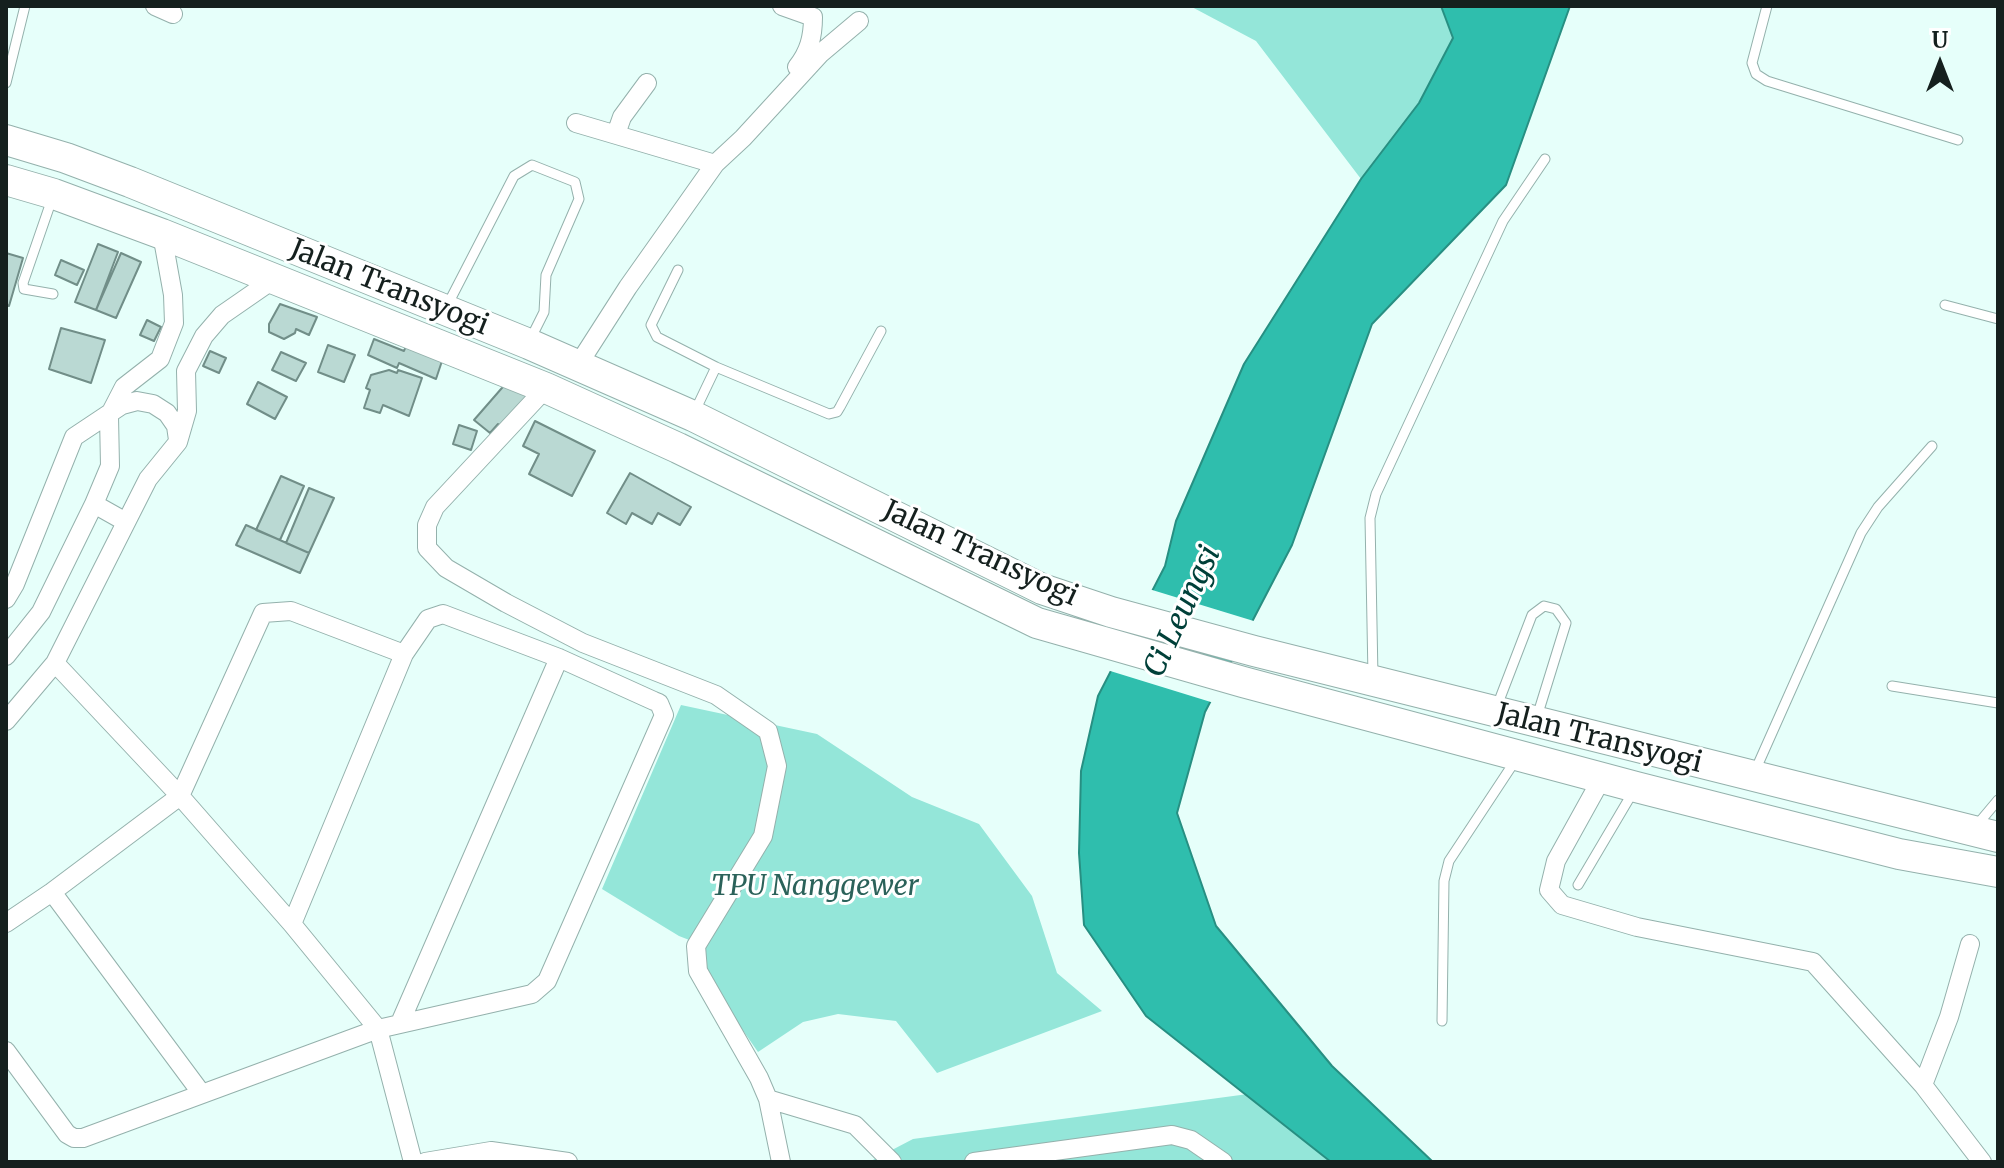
<!DOCTYPE html>
<style>
body{margin:0}
#map{position:relative;width:2004px;height:1168px;overflow:hidden;background:#e6fffa;font-family:Merriweather,serif}
canvas{display:block}
.frame{position:absolute;inset:0;border:8px solid #15201e;pointer-events:none}
.north{position:absolute;left:1900px;top:24px;width:80px;height:80px;-webkit-text-stroke:6px #fff;paint-order:stroke;rotate:0deg;font-size:22px;font-weight:700;line-height:32px;text-align:center;color:#15201e}
.north::after{content:'';display:block;margin:auto;width:28px;height:36px;background:#15201e;clip-path:polygon(50% 0,100% 100%,50% 72%,0 100%)}
</style>
<div id="map">
<canvas width="2004" height="1168"></canvas>
<div class="frame"></div>
<div class="north">U</div>
</div>
<script>
const c = document.querySelector('canvas').getContext('2d');
c.lineJoin = 'round';
function fillPath(path, color) {
  c.fillStyle = color;
  c.fill(path, 'evenodd');
}
function trace(path, color, width, dash) {
  c.strokeStyle = color;
  c.lineWidth = width;
  c.lineCap = dash ? 'butt' : 'round';
  c.setLineDash(dash || []);
  c.stroke(path);
}
function drawText(font, color, halo, rows, align = 'center') {
  c.font = font + ' Merriweather,serif';
  c.lineWidth = 6;
  c.setLineDash([]);
  c.textBaseline = 'middle';
  c.strokeStyle = halo;
  c.fillStyle = color;
  for (const [text, x, y, turn = 0] of rows) {
    c.save();
    c.translate(x, y);
    c.rotate((+turn || 0) * Math.PI / 180);
    c.textAlign = isNaN(turn) ? turn : align;
    if (halo) c.strokeText(text, 0, 0);
    c.fillText(text, 0, 0);
    c.restore();
  }
}
const green = new Path2D(`
 M1190 6H1441L1453 38 1419 103 1361 179 1256 41Z
 M681 705 817 734 912 797 979 824 1032 896 1057 973 1102 1011 937 1073 896 1021 838 1014 803 1022 758 1052 714 989 697 943 679 936 602 889Z
 M1248 1094 1331 1162H869L913 1139Z`);
const water = new Path2D(`
 M1441 6H1570L1506 185 1372 324 1292 545 1205 712 1177 813 1216 926 1332 1066 1433 1162H1331L1146 1016 1084 925 1079 853 1081 771 1098 696 1165 566 1176 521 1244 364 1361 179 1419 103 1453 38Z`);
const pier = new Path2D(`
 M1149 589 1257 622 1237 660 1129 627Z
 M1127 632 1234 665 1214 703 1107 670Z`);
const building = new Path2D(`
 M98 244 118 252 96 310 75 302Z
 M6 253 23 258 9 306 6 305Z
 M121 253 141 262 116 318 96 310Z
 M61 260 84 270 77 285 55 275Z
 M280 304 317 317 309 335 296 329 295 333 284 339 269 332V324Z
 M147 320 161 327 154 341 140 335Z
 M61 328 105 340 91 383 49 369Z
 M374 339 404 351 406 346 442 361 436 379 399 363 397 368 368 355Z
 M328 345 355 355 344 382 318 372Z
 M210 351 226 358 219 373 203 366Z
 M281 352 306 363 296 381 272 370Z
 M389 370 397 373 398 370 422 378 409 416 383 405 380 413 364 408 370 390 366 388 371 375Z
 M508 381 528 397 502 427 498 424 490 433 474 420Z
 M258 382 287 397 275 419 247 404Z
 M535 421 595 451 572 496 529 474 539 454 523 446Z
 M459 425 477 431 471 450 453 444Z
 M630 473 691 507 680 525 658 513 652 524 632 513 626 524 607 513Z
 M281 476 304 486 280 540 256 530Z
 M309 488 334 498 309 553 286 543Z
 M246 525 309 553 300 573 236 545Z`);
const service = new Path2D(`
 M1767 6 1752 63 1756 74 1767 81 1958 140
 M6 83 25 6
 M52 199 23 283 24 289 53 294
 M678 270 651 325 657 337 716 367 829 414 837 412 840 407 881 331
 M448 304 514 176 532 165 575 182 579 199 546 275 544 312 531 338
 M1945 305 1998 319
 M695 411 716 367
 M1373 677 1370 518 1376 494 1503 221 1545 159
 M1892 686 1998 703
 M1497 706 1532 615 1544 606 1556 609 1566 623 1540 707
 M1755 771 1861 533 1878 507 1932 446
 M1977 825 1998 800
 M1578 885 1633 792
 M1442 1021 1444 881 1449 861 1515 761`);
const minor = new Path2D(`
 M155 6 173 14
 M782 6 813 17C813 37 809 52 797 67
 M576 123 715 164
 M616 134 622 117 647 83
 M578 365 628 287 715 164 743 138 821 53 859 21
 M546 388 435 507 427 525V548L446 568 506 603 583 643 716 695 768 731 777 766 763 836 696 946 698 971 759 1078 768 1099 781 1162
 M94 504 126 522
 M6 599 15 584 74 437 122 405 137 401 153 404 167 413 176 426 178 440
 M6 656 41 612 94 504 110 466 109 416 124 387 160 359 174 323 173 295 162 234
 M55 663 180 796 292 924 378 1029 413 1162
 M6 721 55 663 148 479 178 442 187 411 186 371 204 336 222 315 274 279
 M1602 778 1556 861 1549 890 1562 905 1637 927 1813 962 1923 1085 1982 1162
 M52 892 202 1094
 M6 923 52 892 180 796 263 613 291 611 404 654
 M400 1023 559 658
 M6 1051 67 1134 74 1138H83L378 1029 532 994 547 981 664 715 659 703 654 701 559 658 443 614 428 619 404 654 292 924
 M1923 1085 1949 1017 1970 944
 M768 1099 855 1125 892 1162
 M425 1162 491 1151 568 1162
 M974 1162 1172 1135 1191 1140 1223 1162`);
const trunk = new Path2D(`
 M6 140 66 158 130 182 529 344 693 416 1042 589 1111 612 1254 651 1998 837
 M6 180 54 194 162 234 546 388 678 448 1037 623 1243 682 1636 787 1899 854 1998 872`);
const streetNames = [
 ["Jalan Transyogi",389,288,22],
 ["Jalan Transyogi",980,554,25],
 ["Jalan Transyogi",1599,739,14]
];
const parkNames = [
 ["TPU Nanggewer",815,887]
];
const waterNames = [
 ["Ci Leungsi",1183,612,-65]
];
fillPath(green, '#94e6d9');
fillPath(water, '#2fbead');
trace(water, '#278f82', 2);
fillPath(pier, '#e6fffa');
fillPath(building, '#bad9d3');
trace(building, '#718e88', 2);
trace(service, '#94b1ac', 11);
trace(minor, '#94b1ac', 20);
trace(trunk, '#94b1ac', 32);
trace(service, '#fff', 9);
trace(minor, '#fff', 18);
trace(trunk, '#fff', 30);
drawText('28px', '#15201e', '#fff', streetNames);
drawText('italic 28px', '#2b625a', '#fff', parkNames);
drawText('italic 30px', '#004039', '#fff', waterNames);
</script>
